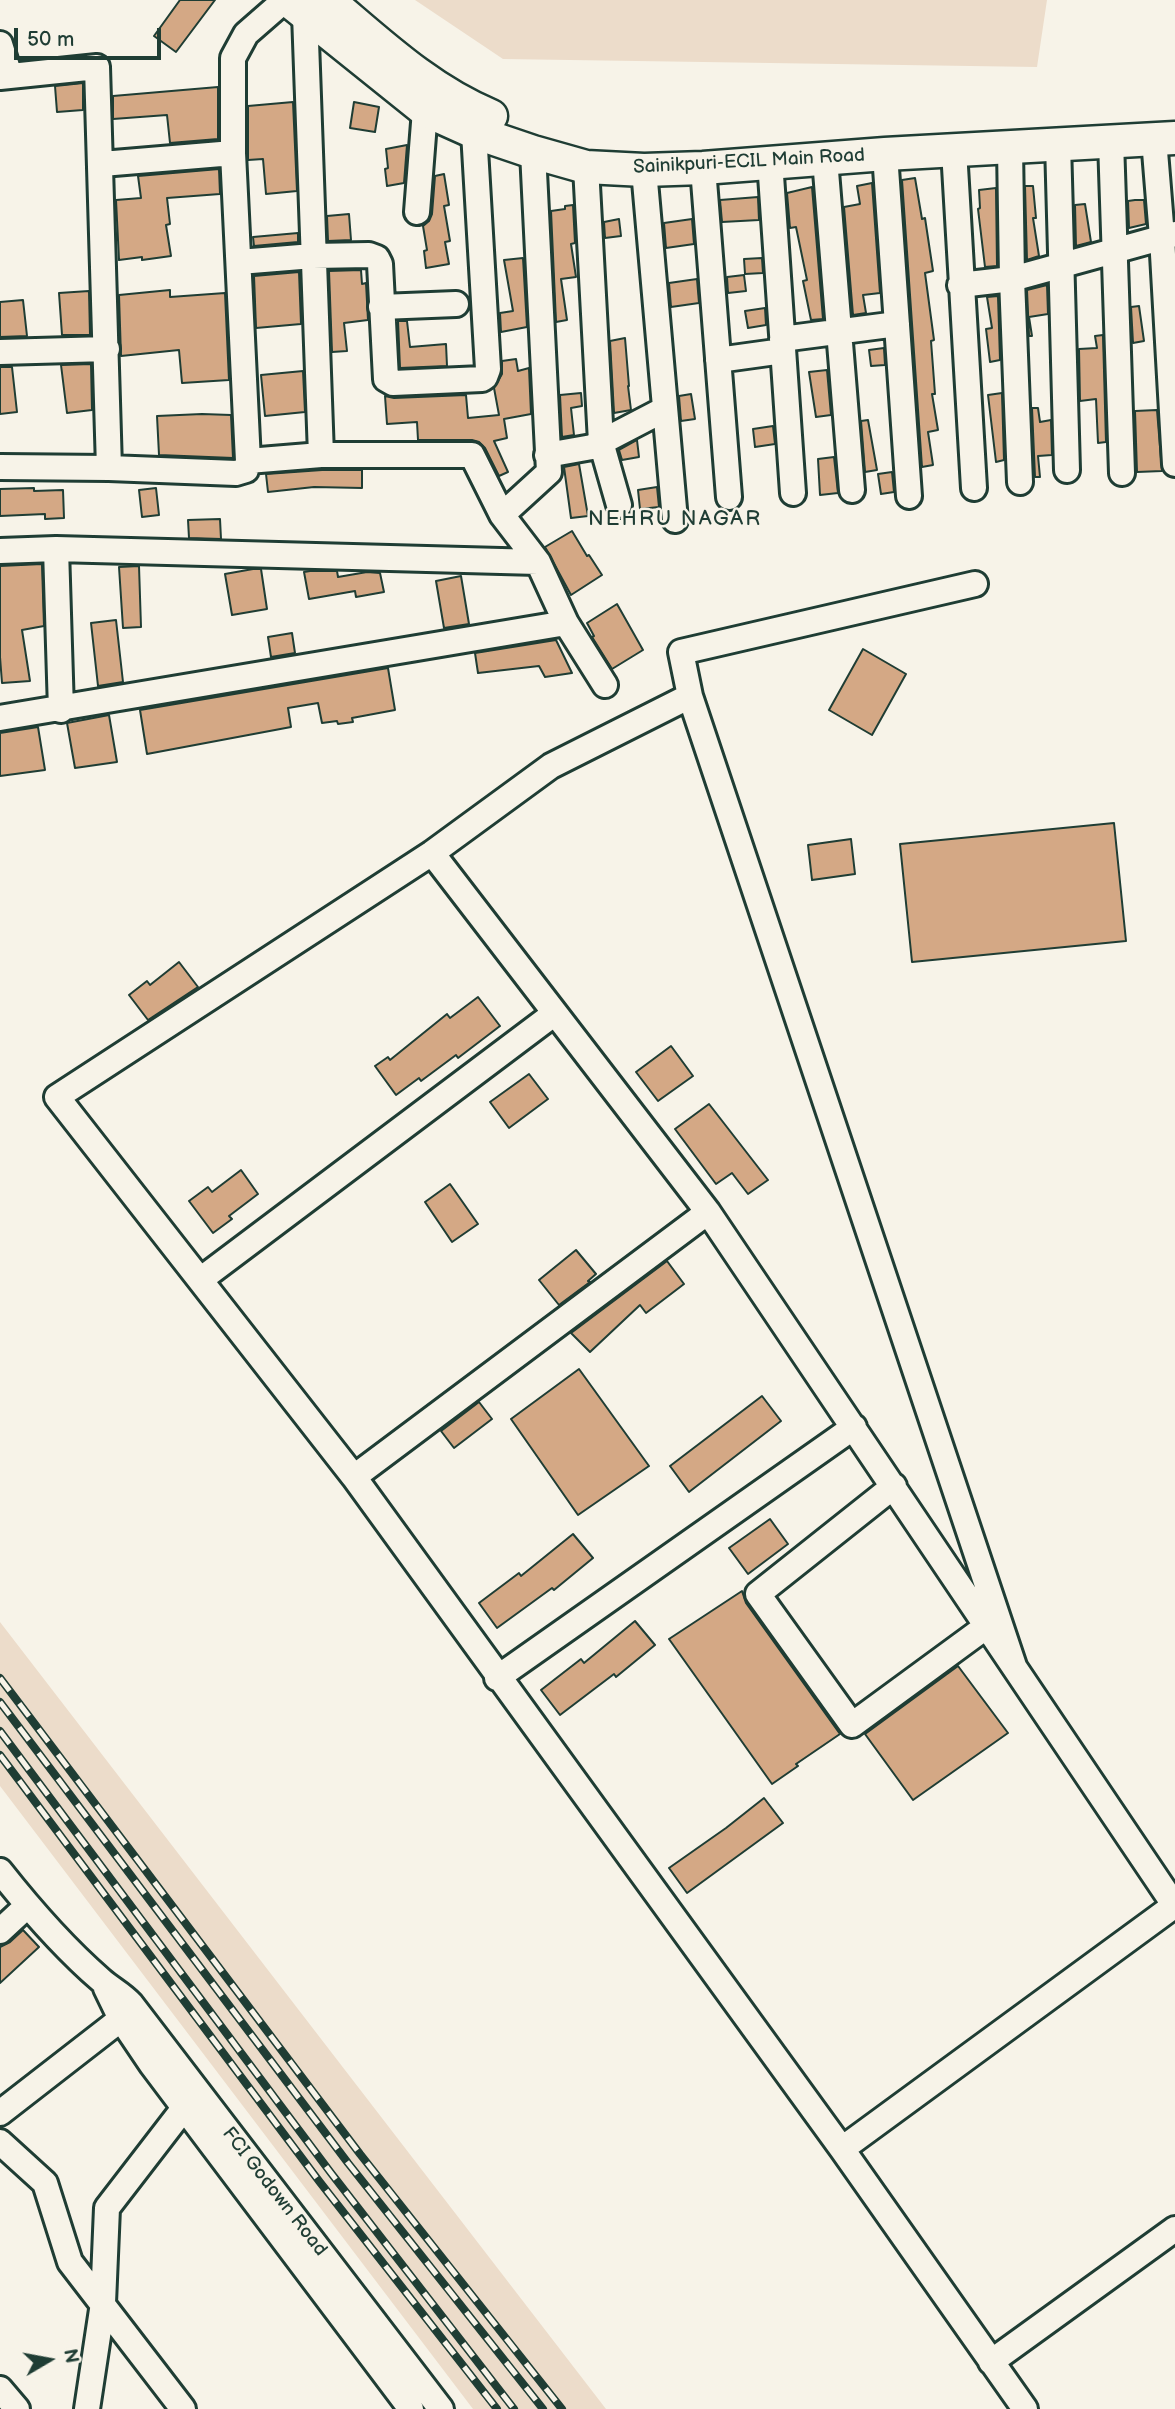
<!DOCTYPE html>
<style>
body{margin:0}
#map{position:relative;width:1175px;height:2409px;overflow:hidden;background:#f7f3e8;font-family:"Balsamiq Sans",sans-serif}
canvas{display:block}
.north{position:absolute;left:14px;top:2325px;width:70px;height:70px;-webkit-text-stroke:5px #f7f3e8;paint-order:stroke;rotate:80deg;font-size:19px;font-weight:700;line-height:28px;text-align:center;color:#1f3d34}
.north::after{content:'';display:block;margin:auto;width:24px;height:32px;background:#1f3d34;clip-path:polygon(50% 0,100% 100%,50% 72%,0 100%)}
.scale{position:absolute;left:14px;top:28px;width:147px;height:32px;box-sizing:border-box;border:4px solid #1f3d34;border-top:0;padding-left:9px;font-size:21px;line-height:24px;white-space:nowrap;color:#1f3d34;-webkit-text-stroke:5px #f7f3e8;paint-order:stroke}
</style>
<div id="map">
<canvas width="1175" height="2409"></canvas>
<div class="north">N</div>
<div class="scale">50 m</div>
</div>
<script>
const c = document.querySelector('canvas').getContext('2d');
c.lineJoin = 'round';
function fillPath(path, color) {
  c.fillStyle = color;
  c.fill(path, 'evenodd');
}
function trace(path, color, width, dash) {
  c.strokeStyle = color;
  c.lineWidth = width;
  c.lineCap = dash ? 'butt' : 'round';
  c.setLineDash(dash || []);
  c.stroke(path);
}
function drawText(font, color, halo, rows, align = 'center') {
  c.font = font + ' "Balsamiq Sans",sans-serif';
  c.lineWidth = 5;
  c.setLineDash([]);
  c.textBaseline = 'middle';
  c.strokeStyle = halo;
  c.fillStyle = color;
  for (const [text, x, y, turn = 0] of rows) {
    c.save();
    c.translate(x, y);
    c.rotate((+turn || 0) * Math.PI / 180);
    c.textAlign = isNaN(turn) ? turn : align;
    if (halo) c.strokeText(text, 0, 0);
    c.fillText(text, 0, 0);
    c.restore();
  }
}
const built = new Path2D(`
 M415 0H1047L1037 67 503 59Z
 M0 1622 606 2409H473L0 1786Z`);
const building = new Path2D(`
 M180 0H215L176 52 154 36Z
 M83 83V110L57 112 55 86Z
 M218 87V139L170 143 167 115 113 119V96Z
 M293 102 297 191 266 194 263 159 248 160V106Z
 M354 102 379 107 375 132 350 128Z
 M407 145 404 183 387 186 385 169 388 168 386 149Z
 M219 169 220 194 167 198 170 224 166 225 171 256 142 260V257L119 260 116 200 141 198 138 176Z
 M444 174 449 205 444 206 450 241 445 242 449 264 426 268 424 251 427 250 423 226 429 221 432 214 435 176Z
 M915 178 922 219 925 218 933 271 925 273 934 340 931 341 935 394H932L938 430 928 432 933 465 922 467 902 180Z
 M872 183 880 293 863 295 866 313 853 315 844 207 860 204 857 186Z
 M1025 186H1033L1036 218H1033L1039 256 1027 260Z
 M812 187 823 319 811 320 803 281 807 280 796 227 790 228 787 193Z
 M996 188 997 266 985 267 978 209 980 208 979 190Z
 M758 197 759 220 722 222 720 200Z
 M1135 200H1144L1146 224 1129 228 1128 201Z
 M1085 204 1091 242 1076 246 1075 205Z
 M573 205 575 243 571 244 576 277 561 279 567 320 556 322 551 211 565 209V206Z
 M349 214 351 240 328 241 327 216Z
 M619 219 621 236 605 238 604 222Z
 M692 219 694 244 666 248 664 223Z
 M298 233V242L254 246 253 237Z
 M523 258 527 327 501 332 500 313 513 311 504 260Z
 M762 258 763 273 745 274 744 259Z
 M361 270 362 284 366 283 368 320 344 323 347 351 332 352 329 271Z
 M299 272 301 324 256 328 254 276Z
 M744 275 746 291 728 293 727 277Z
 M697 279 699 303 671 307 669 283Z
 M1047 285 1048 314 1029 317 1032 336H1029L1027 290Z
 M170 290V297L225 293 229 380 182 383 179 350 121 356 119 295Z
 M89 291 90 335H62L59 293Z
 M998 296 1000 360 990 362 986 329 992 328 987 297Z
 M23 300 27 336 0 337V302Z
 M1139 306 1144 341 1133 343 1131 307Z
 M765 308 766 325 748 328 745 311Z
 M398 321H407L410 347 446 344 447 366 400 368Z
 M1103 335 1106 442 1098 443 1096 399 1080 401 1079 349 1097 348 1095 336Z
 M625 338 629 386H628L631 410 614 413 610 341Z
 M884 348 885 365 871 366 869 350Z
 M516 359 518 371 529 368 531 414 504 419 507 438 494 441 508 472 499 476 485 448 479 442 472 440H418L417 422 387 424 385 396 394 398 466 395 468 418 499 415 494 388 502 374V361Z
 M91 364 92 410 67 413 61 365Z
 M0 367H12L17 412 0 414Z
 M827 370 831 415 816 417 809 372Z
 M303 371 305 412 265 416 261 375Z
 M581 393 582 406 571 408 574 435 562 437 560 395Z
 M1002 393 1004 460 996 462 988 395Z
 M691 394 695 419 681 421 679 396Z
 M1032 408H1038L1040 422 1051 420 1052 455 1038 456 1040 477H1035Z
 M1157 410 1162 471 1137 472 1135 411Z
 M202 414 231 415 233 458 159 455 157 416Z
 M868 420 877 470 865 472 861 421Z
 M773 426 775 444 755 447 753 429Z
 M637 440 639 457 622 460 619 450Z
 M834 457 838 493 820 495 818 459Z
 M579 464 588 516 571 518 564 467Z
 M322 470H362V488L314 487 268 492 266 474Z
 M892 472 894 492 881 494 878 474Z
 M657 487 659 507 640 509 638 490Z
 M34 488V491L63 490 64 518 45 519V514L0 516V489Z
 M156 488 159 515 142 517 139 490Z
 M220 519 221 539 189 538 188 520Z
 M572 531 587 556 589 555 602 575 571 595 545 547Z
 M42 564 44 626 22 630 30 681 2 683 0 657V566Z
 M139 566 141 627 123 628 119 567Z
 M253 569H261L267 609 232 615 225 574Z
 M310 571H337L338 577 367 572 380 573 384 592 356 597 355 591 309 599 304 572Z
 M461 576 469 624 444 628 436 581Z
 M617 604 643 650 612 669 592 637 594 636 587 623Z
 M116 620 123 682 98 686 91 623Z
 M292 633 295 653 271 657 268 637Z
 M556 640 572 673 545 677 539 666 478 673 475 653Z
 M863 649 906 674 872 735 829 710Z
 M388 668 395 710 352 718 353 722 338 724 337 721 322 723 318 703 288 708 291 727 147 754 140 710Z
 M109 715 117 762 75 768 67 723Z
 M38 727 45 770 0 776V733Z
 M1114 823 1126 941 912 962 900 844Z
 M851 839 855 874 812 880 808 845Z
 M179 962 198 987 148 1020 129 995 147 981 150 985Z
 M478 997 500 1026 458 1058 456 1055 421 1081 419 1078 396 1095 375 1066 388 1057 390 1060 447 1014 450 1018Z
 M671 1046 693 1076 658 1101 636 1072Z
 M529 1074 548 1099 509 1128 490 1102Z
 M709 1104 768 1180 748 1194 732 1173 716 1184 675 1129Z
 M241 1170 258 1194 229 1216 232 1219 213 1233 189 1201 208 1187 212 1192Z
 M450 1184 478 1224 452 1242 425 1202Z
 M576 1250 596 1274 588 1281 590 1282 559 1305 539 1280Z
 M667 1261 684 1284 646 1313 640 1305 590 1352 571 1333Z
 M579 1369 649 1466 578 1515 511 1419Z
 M762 1396 781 1421 689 1492 670 1466Z
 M479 1402 492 1419 454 1448 441 1431Z
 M770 1519 788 1544 748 1574 729 1548Z
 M573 1534 593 1558 554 1590 552 1588 497 1628 479 1603 519 1573 521 1576Z
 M742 1591 746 1603 840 1734 796 1764 798 1766 772 1784 669 1639Z
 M635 1621 655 1645 616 1677 614 1674 560 1715 541 1690 581 1659 584 1663Z
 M958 1666 1008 1733 913 1800 865 1734Z
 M764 1798 783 1823 687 1893 669 1868 726 1828Z
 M23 1930 39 1947 0 1983V1947L10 1942Z`);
const minor = new Path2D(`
 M305 14 321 455
 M0 44 10 76
 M0 77 97 67 109 468
 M1154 139 1162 237 1175 464
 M1111 141 1122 473
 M1058 143 1067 470
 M1010 147 1012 279 1020 482
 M954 150 974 488
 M885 154 909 496
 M825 159 852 490
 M770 161 793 493
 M102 164 233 153
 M586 167 601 442 619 505
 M703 168 729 497
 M644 170 675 520
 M417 212 425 110
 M239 262 313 256 369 255 377 258 380 264 386 379 393 383 482 379 485 377 488 369 474 132
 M960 285 1012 279 1175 234
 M381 307 456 304
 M782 339 897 324
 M0 352 107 349
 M718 360 783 351
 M547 455 592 447 665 409
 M248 461 321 455H472L502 515 538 562 566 623 605 685
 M0 467 109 468 236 473 246 470 248 461 233 153V58L246 34 285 0
 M502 515 549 472 533 152
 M56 549 61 710
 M0 551 56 549 538 562
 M975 584 681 652 690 696 1014 1666
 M690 696 551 766 432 853 57 1097 354 1477 842 2149 1025 2409
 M0 718 566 623
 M432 853 708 1212 1175 1906
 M200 1280 555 1013
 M354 1477 708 1212
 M894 1486 758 1594 852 1725 987 1626
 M497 1678 854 1427
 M0 1871C30 1909 64 1948 101 1980 111 1989 122 1994 131 2004L441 2409
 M0 1931 27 1906
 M106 1988 121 2019 152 2065 411 2409
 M0 2113 121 2019
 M0 2142 45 2183 70 2262 183 2409
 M842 2149 1175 1905
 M991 2362 1175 2229
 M0 2389 17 2409
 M87 2409 103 2303 107 2208 184 2108`);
const major = new Path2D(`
 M288 0 425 110 474 132 533 152 586 167 644 170 703 168 885 154 1175 138
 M328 0C379 43 428 90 491 116`);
const rail = new Path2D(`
 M0 1678 360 2154 562 2409
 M0 1702 348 2163 543 2409
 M0 1731 331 2173 514 2409
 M0 1755 319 2181 497 2409`);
const streetNames = [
 ["Sainikpuri-ECIL Main Road",749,162,-3],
 ["FCI Godown Road",274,2192,52]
];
const neighbourhoodNames = [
 ["NEHRU NAGAR",675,520]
];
fillPath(built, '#ecdcca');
fillPath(building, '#d4a885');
trace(building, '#1f3d34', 2);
trace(minor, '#1f3d34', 30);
trace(major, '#1f3d34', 37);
trace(minor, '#f7f3e8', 24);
trace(major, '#f7f3e8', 32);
trace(rail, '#1f3d34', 8);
trace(rail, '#f7f3e8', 5, [16]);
drawText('19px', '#1f3d34', '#f7f3e8', streetNames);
c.letterSpacing = '2px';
drawText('21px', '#1f3d34', '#f7f3e8', neighbourhoodNames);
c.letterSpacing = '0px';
</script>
